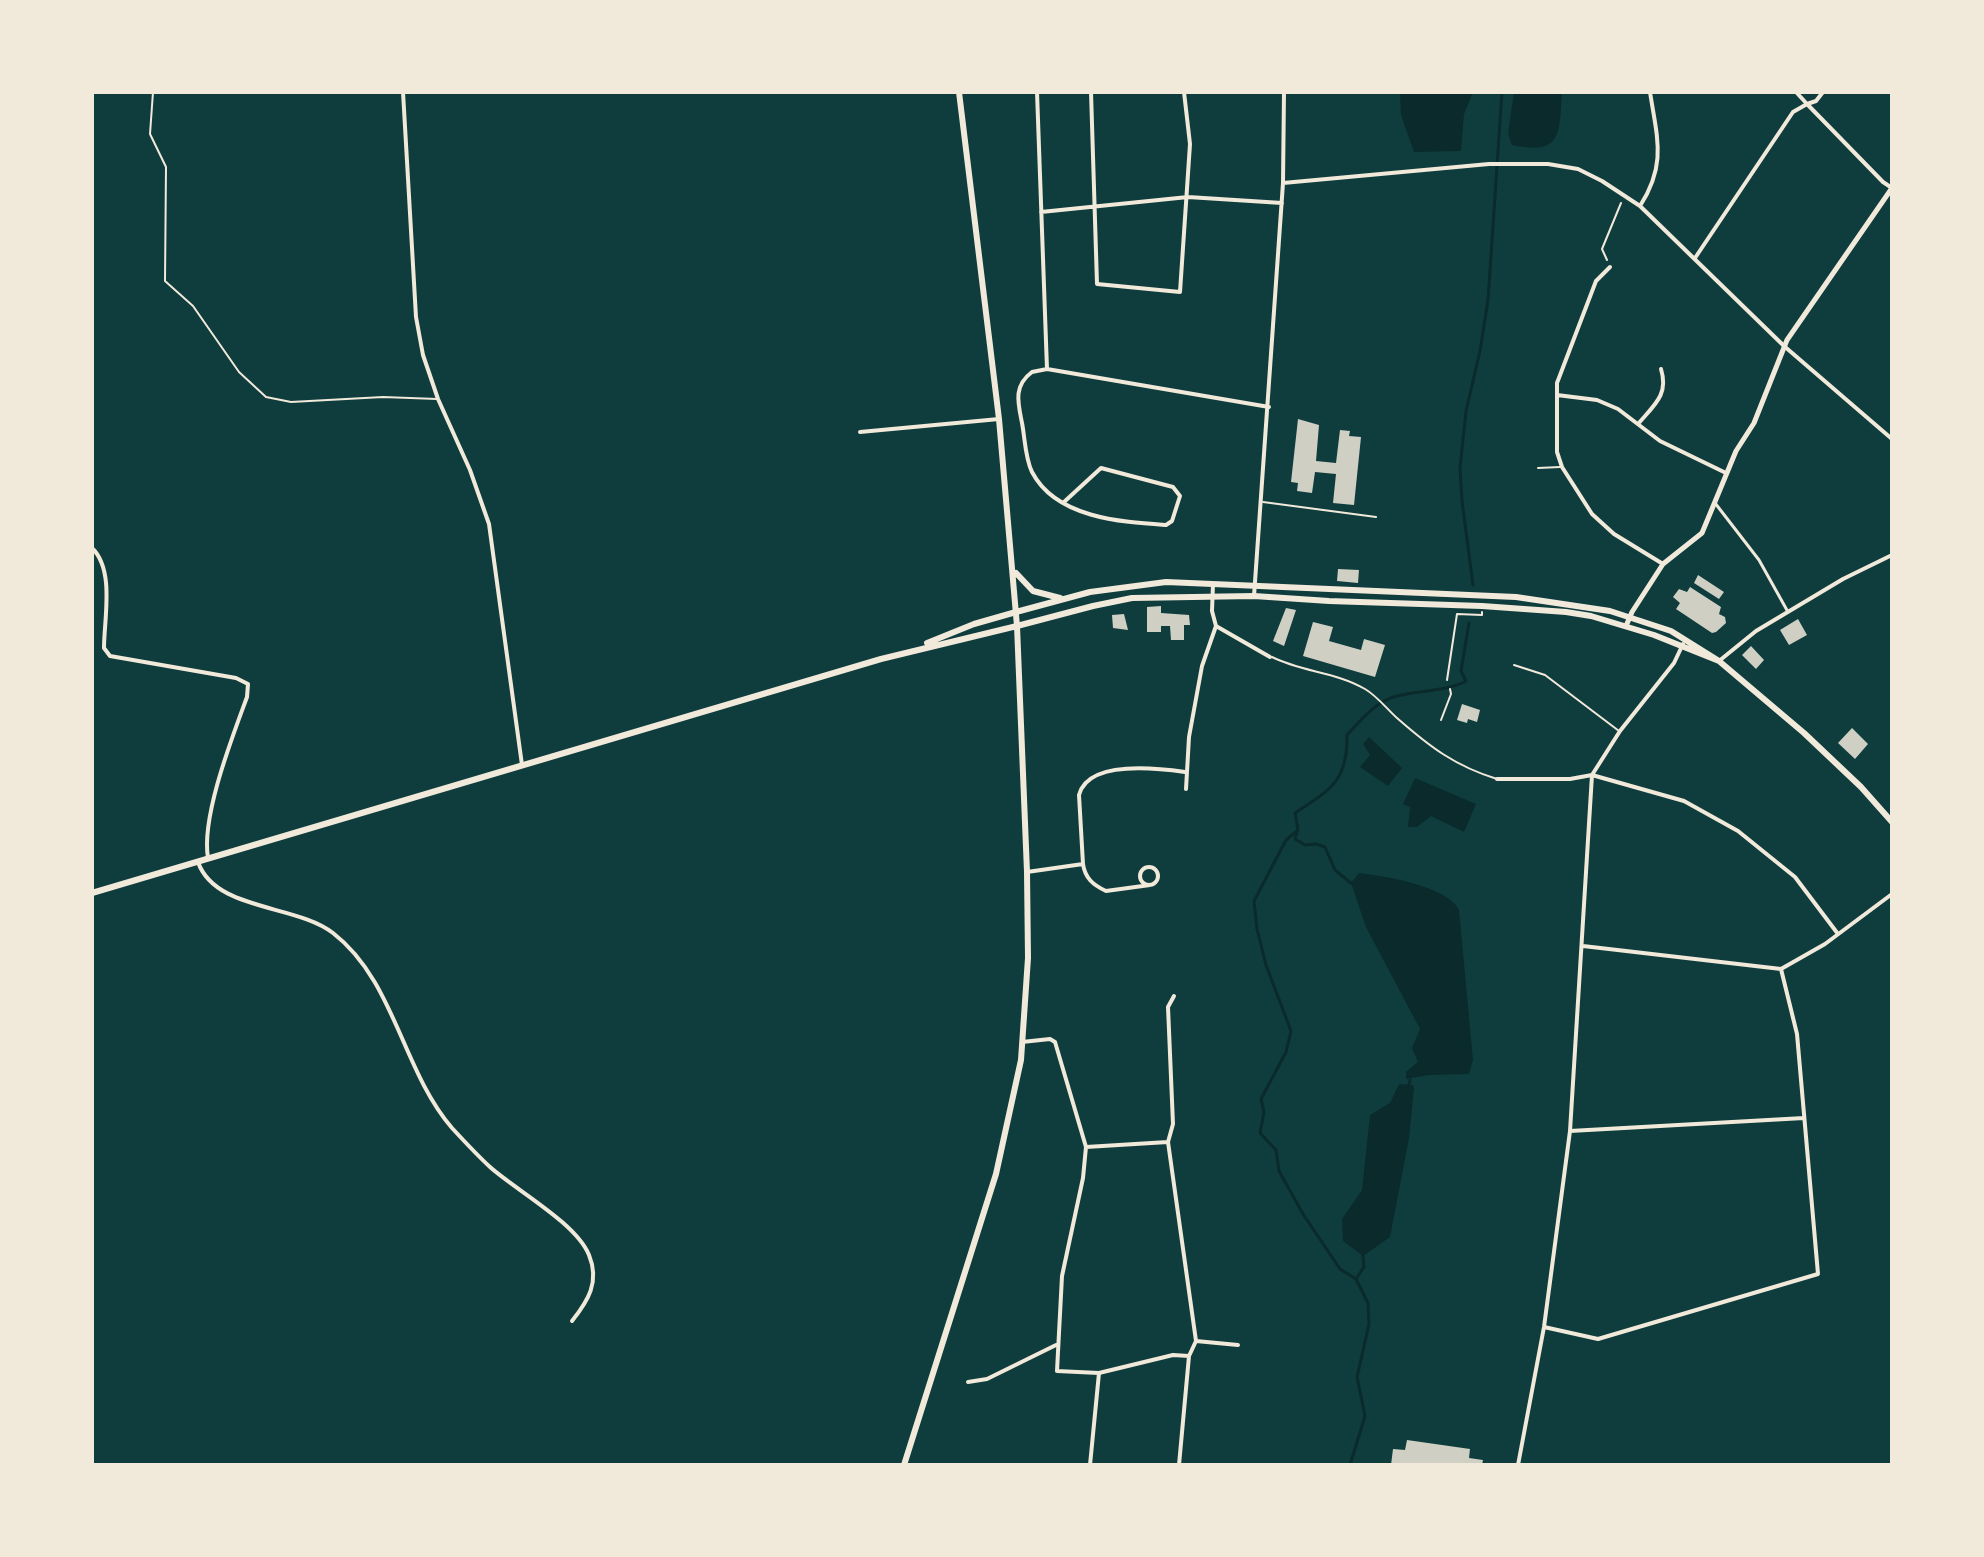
<!DOCTYPE html>
<style>
body{margin:0}
#map{position:relative;width:1984px;height:1557px;overflow:hidden;background:#0f3d3e;font-family:Lato,sans-serif}
canvas{display:block}
.frame{position:absolute;inset:0;border:94px solid #f1e9da;pointer-events:none}
</style>
<div id="map">
<canvas width="1984" height="1557"></canvas>
<div class="frame"></div>
</div>
<script>
const c = document.querySelector('canvas').getContext('2d');
c.lineJoin = 'round';
function fillPath(path, color) {
  c.fillStyle = color;
  c.fill(path, 'evenodd');
}
function trace(path, color, width, dash) {
  c.strokeStyle = color;
  c.lineWidth = width;
  c.lineCap = dash ? 'butt' : 'round';
  c.setLineDash(dash || []);
  c.stroke(path);
}
const water = new Path2D(`
 M1400 92H1473L1464 114 1461 151 1414 152 1401 115Z
 M1514 92H1562C1559 133 1563 156 1512 145L1508 134Z
 M1369 737 1402 768 1388 786 1360 767 1370 755 1363 744Z
 M1415 778 1476 804 1464 832 1431 816 1417 827H1408L1410 807 1403 804Z
 M1359 873C1384 876 1448 886 1459 910L1473 1060 1469 1074 1428 1075 1406 1079V1072L1418 1062 1412 1048 1420 1029 1366 927 1351 883Z
 M1399 1084 1413 1085 1414 1088 1409 1138 1390 1237 1363 1256 1343 1241 1342 1219 1362 1190 1370 1115 1390 1103Z`);
const stream = new Path2D(`
 M1473 585 1462 501 1460 468 1466 411 1480 351 1488 300 1502 92
 M1297 832 1295 839 1305 845 1316 844 1325 847 1335 870 1351 883
 M1409 1084 1410 1080
 M1356 1279 1364 1267 1363 1256
 M1350 1465 1365 1416 1357 1377 1369 1324 1368 1303 1356 1279 1340 1269 1303 1214 1279 1171 1276 1150 1260 1133 1264 1112 1261 1099 1286 1052 1291 1031 1266 965 1257 929 1254 901 1286 840 1298 830 1295 813C1330 790 1348 781 1347 735 1361 720 1376 701 1397 696 1419 690 1446 692 1466 681L1461 671 1469 623`);
const building = new Path2D(`
 M1298 419 1319 425 1316 461 1336 463 1340 430 1350 431 1349 436 1361 437 1354 505 1333 503 1336 474 1315 472 1312 493 1297 491 1298 483 1291 482Z
 M1338 569 1359 570 1358 583 1337 581Z
 M1698 575 1724 592 1719 599 1694 583Z
 M1690 587 1721 607 1719 614 1725 617 1726 623 1716 632 1712 633 1676 609 1680 603 1673 597 1679 589 1687 592Z
 M1161 606V613L1189 615 1190 625H1184V640H1171L1170 626H1161V632H1147V607Z
 M1286 608 1296 610 1284 646 1273 641Z
 M1124 614 1128 630 1113 628 1112 615Z
 M1798 619 1807 635 1789 645 1780 630Z
 M1313 622 1333 627 1329 641 1361 650 1364 639 1385 645 1375 677 1303 656Z
 M1751 646 1764 660 1756 669 1742 655Z
 M1462 704 1480 710 1477 722 1468 719 1467 723 1457 720Z
 M1852 728 1868 744 1855 759 1838 743Z
 M1407 1440 1470 1449 1469 1458 1483 1460 1482 1465H1391L1393 1449 1405 1450Z`);
const path = new Path2D(`
 M1607 260 1602 249 1621 203
 M1447 680 1457 614 1482 615V612
 M1441 720 1451 694 1450 689`);
const service = new Path2D(`
 M153 92 150 134 166 167 165 281 193 306 239 372 266 397 291 402 383 397 437 399
 M1538 468 1560 467
 M1263 502 1376 517
 M1272 657C1302 672 1336 672 1365 689 1377 696 1387 709 1397 718 1430 747 1455 766 1497 779
 M1514 665 1545 675 1619 731`);
const pedestrian = new Path2D(`
 M1715 503 1759 560 1788 612`);
const minor = new Path2D(`
 M403 92 416 317 423 355 438 399 470 470 489 524 522 765
 M1037 92 1047 369
 M1091 92 1097 284 1180 292 1190 144 1184 92
 M1823 92 1816 101 1807 104 1883 182 1892 188
 M1283 183 1489 164H1548L1578 169 1602 181 1640 206 1784 346 1892 439
 M1640 206C1667 164 1657 138 1650 92
 M1041 212 1188 197 1282 203
 M1695 258 1793 112 1807 104 1796 92
 M1610 267 1596 281 1557 383V452L1562 467 1592 514 1614 534 1663 564
 M1557 395 1597 400 1618 409 1660 441 1726 473
 M1638 424C1654 405 1669 395 1661 369
 M860 432 999 419
 M1064 502 1101 468 1173 487 1180 496 1172 521 1166 525C1121 522 1056 518 1032 472 1025 458 1025 438 1022 423 1018 403 1013 386 1032 372L1047 369 1269 407
 M92 548C115 570 104 619 104 648L110 656 236 678 248 684 247 697C232 738 201 817 208 858
 M1254 596 1283 183 1284 92
 M1216 626 1270 657
 M1719 661 1756 631 1843 579 1892 555
 M1497 779H1570L1592 775 1684 801 1738 831 1795 877 1838 934
 M1186 789 1189 737 1202 666 1216 626 1212 611 1213 584
 M198 862C215 911 296 904 333 933 395 981 402 1070 452 1128 464 1141 477 1155 490 1167 517 1191 576 1223 589 1255 600 1282 588 1301 572 1321
 M1083 864C1085 878 1093 885 1106 891L1150 885
 M1140 876a9 9 0 1 1 18 0a9 9 0 1 1-18 0Z
 M1027 872 1083 864 1079 795C1088 760 1157 768 1185 772
 M1583 946 1781 969 1825 944 1892 894
 M1022 1042 1050 1039 1055 1042 1086 1147 1083 1178 1062 1276 1057 1371 1099 1373
 M1570 1131 1804 1118
 M1168 1142 1196 1341 1189 1356 1179 1465
 M1086 1147 1168 1142 1173 1124 1168 1007 1174 996
 M1544 1327 1598 1339 1818 1274 1797 1034 1781 969
 M1196 1341 1238 1345
 M968 1382 987 1379 1056 1345
 M1090 1465 1099 1373 1173 1355 1189 1356
 M1518 1465 1544 1327 1570 1131 1592 775 1620 731 1674 663 1683 644`);
const tertiary = new Path2D(`
 M1626 626 1632 612 1663 564 1702 533 1736 451 1754 423 1787 340 1892 188`);
const secondary = new Path2D(`
 M927 643 974 624 1016 612
 M92 893 881 659 1017 626 1027 872 1028 958 1021 1060 996 1174 904 1465`);
const primary = new Path2D(`
 M959 92 999 419 1017 626 1093 606 1132 598 1254 596 1329 601 1482 606 1566 612 1591 616 1654 635 1719 661
 M1016 573 1033 591 1060 598
 M1016 612 1090 592 1166 582 1516 597 1610 611 1671 631 1719 661 1804 733 1861 787 1892 822`);
fillPath(water, '#0a2a2b');
trace(stream, '#0a2a2b', 3);
fillPath(building, '#cfcfc3');
trace(path, '#f1e9da', 2);
trace(service, '#f1e9da', 2);
trace(pedestrian, '#f1e9da', 3);
trace(minor, '#f1e9da', 4);
trace(tertiary, '#f1e9da', 5);
trace(secondary, '#f1e9da', 6);
trace(primary, '#f1e9da', 6);
</script>
